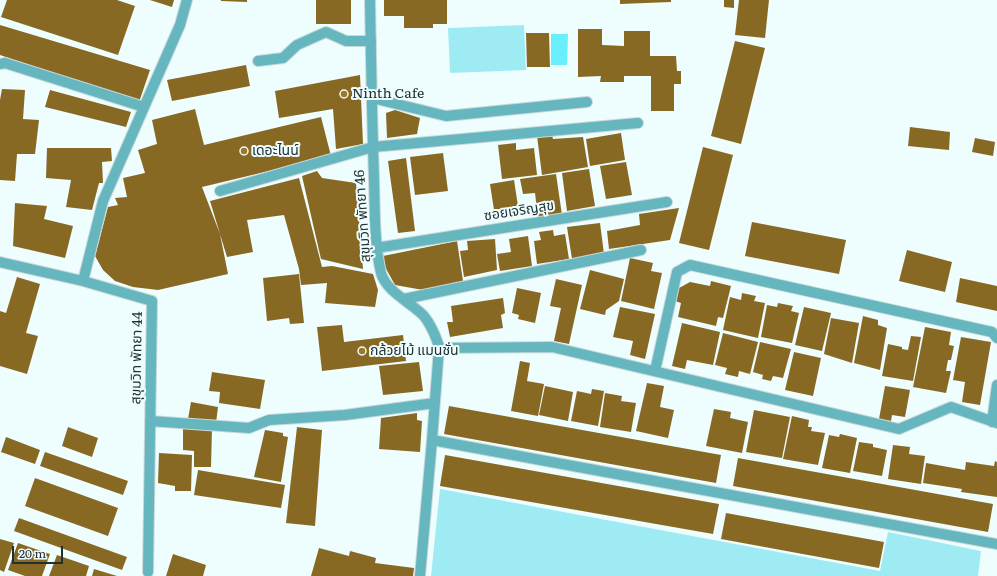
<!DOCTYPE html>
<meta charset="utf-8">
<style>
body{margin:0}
#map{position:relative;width:997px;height:576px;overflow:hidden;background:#eefdfe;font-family:Literata,serif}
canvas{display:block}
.scale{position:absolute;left:12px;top:546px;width:51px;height:18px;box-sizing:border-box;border:2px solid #233032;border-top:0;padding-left:5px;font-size:12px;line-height:14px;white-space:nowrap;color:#233032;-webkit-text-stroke:3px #eefdfe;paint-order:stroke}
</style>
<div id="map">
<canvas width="997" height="576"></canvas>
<div class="scale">20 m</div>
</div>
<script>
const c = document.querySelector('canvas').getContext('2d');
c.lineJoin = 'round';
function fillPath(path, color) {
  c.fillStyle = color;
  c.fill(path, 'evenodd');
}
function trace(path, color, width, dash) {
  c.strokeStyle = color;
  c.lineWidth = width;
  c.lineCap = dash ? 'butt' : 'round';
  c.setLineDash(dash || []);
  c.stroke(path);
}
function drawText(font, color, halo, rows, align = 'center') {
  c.font = font + ' Literata,"Noto Sans Thai",serif';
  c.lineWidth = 4;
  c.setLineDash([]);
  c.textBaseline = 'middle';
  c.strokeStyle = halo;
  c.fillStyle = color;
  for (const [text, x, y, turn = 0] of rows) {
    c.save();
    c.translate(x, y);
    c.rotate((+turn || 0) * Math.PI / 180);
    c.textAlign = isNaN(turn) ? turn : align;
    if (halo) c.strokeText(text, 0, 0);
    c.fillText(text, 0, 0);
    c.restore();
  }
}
const green = new Path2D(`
 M524 25 526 70 450 73 448 28Z
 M440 489 880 571 888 532 981 551 978 576H431Z`);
const water = new Path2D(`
 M551 34H568L567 65H551Z`);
const building = new Path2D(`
 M7 0H117L135 6 118 55 1 17Z
 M150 0H174L172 7Z
 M221 0H247V2L221 1Z
 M316 0H351V24H316Z
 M384 0H447V24H433V28H404V16H384Z
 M620 0H671V2L620 4Z
 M724 0H734V8L724 7Z
 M739 0H769L765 38 735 35Z
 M0 25 150 70 139 102 0 55Z
 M578 29H602V45L624 46V31H650V56H676L677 71H681V84H674V111H651V76H624V82H600L601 76 578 77Z
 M526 33H549L550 67H527Z
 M735 41 765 48 741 144 711 136Z
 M246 65 250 86 172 101 167 80Z
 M360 75 363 144 336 149 333 109 279 118 275 91Z
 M2 89 25 90 23 119 39 120 35 154H17L15 181 0 180V100Z
 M50 90 131 112 126 127 45 107Z
 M195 109 204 145 321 117 331 156 202 187 220 234 228 274 158 290 133 287 115 281 103 270 95 256 108 207 118 205 115 198 127 197 123 178 145 173 138 150 157 144 152 120Z
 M395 110 420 118 417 134 387 138 386 113Z
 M910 127 950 132 949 150 908 146Z
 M621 133 625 160 590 166 586 139Z
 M552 135 553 139 583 137 588 167 542 175 537 136Z
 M975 138 995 142 993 156 972 152Z
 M516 143V150L534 148 537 175 502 179 498 145Z
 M703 147 733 155 709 250 679 243Z
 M47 148H111L112 161 102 162 103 183H99L92 210 66 207 71 180 46 178Z
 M443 153 448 191 415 195 410 157Z
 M406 158 415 231 398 233 388 161Z
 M626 162 632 195 606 199 600 166Z
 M589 169 595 206 567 211 562 173Z
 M317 171 322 178 356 183 363 269 321 259 302 176Z
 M556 174 562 215 538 218 535 193 523 194 520 179Z
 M299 178 322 267 332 266 373 274 378 290 375 307 325 303 327 283 301 285 299 269 284 215 247 220 253 252 227 257 210 201Z
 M514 180 518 206 494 210 490 184Z
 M15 203 47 206 44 219 73 226 65 258 13 246Z
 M679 208 670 240 609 249 607 231 640 225 639 214Z
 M752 222 846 240 839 274 745 256Z
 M600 223 604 254 572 259 567 227Z
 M553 230 554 236 565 234 569 259 537 264 534 241 541 240 539 232Z
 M528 236 532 266 500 271 497 254 511 252 509 239Z
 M495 239 497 270 464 277 460 251 468 250 467 241Z
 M457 241 463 281 423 290 395 285 384 265 383 256Z
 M907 250 952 262 945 292 899 281Z
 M630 258 653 263 651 271 662 273 654 309 621 301Z
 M590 270 624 279 619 301 606 310 605 315 580 309Z
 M299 274 304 323 290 324 289 318 267 321 263 278Z
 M17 277 40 284 26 333 38 336 27 374 0 366V311L6 313Z
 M960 278 997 286V311L956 302Z
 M556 279 582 285 569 344 554 341 561 308 550 306Z
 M711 281 731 286 723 318 718 317 716 326 678 317 681 303 675 301 679 288 690 282 710 286Z
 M517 288 541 293 535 323 518 319 519 315 512 313Z
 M742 293 756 296 754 301 765 303 758 338 723 330 730 297 741 300Z
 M503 298 505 313 501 315 503 328 450 337 447 322H453L451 306Z
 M778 303 793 306 791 311 799 313 792 343 761 337 767 305 777 307Z
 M620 307 655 314 645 359 630 355 633 341 613 337Z
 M804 307 831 313 822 351 795 345Z
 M863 316 878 320V325L887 328 880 370 854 363Z
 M831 318 859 323 852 363 824 354Z
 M682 323 720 332 713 365 687 360 685 369 672 366Z
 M342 325 344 342 403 335 406 361 322 371 317 327Z
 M925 327 951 332 949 345 954 346 951 360H948L946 371H951L946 393 913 387Z
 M723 333 758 342 750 374 739 371 738 377 725 374 727 368 715 365Z
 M911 336 921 337 913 381 882 376 888 344 902 347V349L908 350Z
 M961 337 991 342 980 405 962 402 965 382 953 380Z
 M760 342 791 349 783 378 773 376 771 381 762 379 763 375 753 372Z
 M794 352 821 358 813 396 785 390Z
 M520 361 530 363 527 381 544 384 538 416 511 411Z
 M419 362 423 391 383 395 379 366Z
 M212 372 265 380 260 409 219 403 220 392 209 391Z
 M647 383 664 386 660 407 674 410 668 438 636 431Z
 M545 386 573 392 568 421 539 415Z
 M885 386 910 390 905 417 892 415 891 421 879 419Z
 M592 389 604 391 598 426 571 421 577 391 591 394Z
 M605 393 622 396 621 401 636 403 631 432 600 427Z
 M191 402 218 407 216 423 188 419Z
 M449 406 721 455 716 483 444 434Z
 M714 409 731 412 730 418 748 422 742 453 706 446Z
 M754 410 790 417 782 458 746 452Z
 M417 413V420L422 421 420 452 379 449 381 418Z
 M792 416 809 420 808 427H812L811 431 825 433 818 465 783 459Z
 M68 427 98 438 92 457 62 446Z
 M183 427 212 428 211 467H194V451L183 450Z
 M297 427 322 430 315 526 286 523Z
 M265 430 283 433V436L288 437 281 482 254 477Z
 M840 434 857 438 850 473 822 468 829 435 839 437Z
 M6 437 40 450 35 464 1 452Z
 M859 442 873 444V447L887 450 882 476 853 471Z
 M893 445 910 447 909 454 925 456 921 484 888 479Z
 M45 452 128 481 123 495 40 466Z
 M159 453 192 455 191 491H175V486L158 483Z
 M445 455 719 504 713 534 440 486Z
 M738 458 993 504 988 532 733 486Z
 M995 461 997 462V497L961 492 962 489 923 483 926 463 965 470 966 462 994 466Z
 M198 470 285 485 281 508 194 495Z
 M35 478 118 508 108 536 25 506Z
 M726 513 884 542 879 568 721 539Z
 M19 518 127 557 122 570 14 531Z
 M0 539 14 543 4 572 0 570Z
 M18 543 50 554 42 576H25L8 570Z
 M319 548 349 556 350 551 376 558 375 563 414 568 413 576H311Z
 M173 554 206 565 203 576H166Z
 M57 555 89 566 86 576H49Z
 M94 569 117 576H92Z`);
const lane = new Path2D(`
 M258 61 283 58 297 45 326 32 346 41H371
 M372 98 446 116 587 102
 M220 191 373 147
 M404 299 641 250
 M439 348 552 347 899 429 951 407 997 423
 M655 371 677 272 690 265 992 332 997 338
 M992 422 997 385`);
const street = new Path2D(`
 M370 0C371 60 372 119 374 179 375 210 374 242 381 273 386 291 410 302 423 315 430 323 437 338 439 348L432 440 420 576
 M0 64 5 63 144 107
 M373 147 638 123
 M376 248 667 202
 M0 262 83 281 152 301 148 572
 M83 281 103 201 180 25 187 0
 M150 421 249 428 269 420 345 415 435 403
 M432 440 997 544`);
const markers = [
 [344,94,4,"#9c7823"],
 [244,151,4,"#9c7823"],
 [362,351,4,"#9c7823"]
];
const poiNames = [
 ["Ninth Cafe",352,94],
 ["เดอะไนน์",252,151],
 ["กล้วยไม้ แมนชั่น",370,351]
];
const streetNames = [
 ["ซอยเจริญสุข",519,211,-9],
 ["สุขุมวิท พัทยา 46",363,216,-94],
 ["สุขุมวิท พัทยา 44",137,358,-89]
];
fillPath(green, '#9febf4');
fillPath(water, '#69effc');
fillPath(building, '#886924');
trace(lane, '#c9d8d9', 12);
trace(street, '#c9d8d9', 12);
trace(lane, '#65b6be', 10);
trace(street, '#65b6be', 10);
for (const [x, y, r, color] of markers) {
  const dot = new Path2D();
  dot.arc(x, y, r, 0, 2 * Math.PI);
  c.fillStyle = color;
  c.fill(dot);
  trace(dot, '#eefdfe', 1.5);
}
drawText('14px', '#233032', '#eefdfe', poiNames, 'left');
drawText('14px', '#233032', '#eefdfe', streetNames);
</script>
